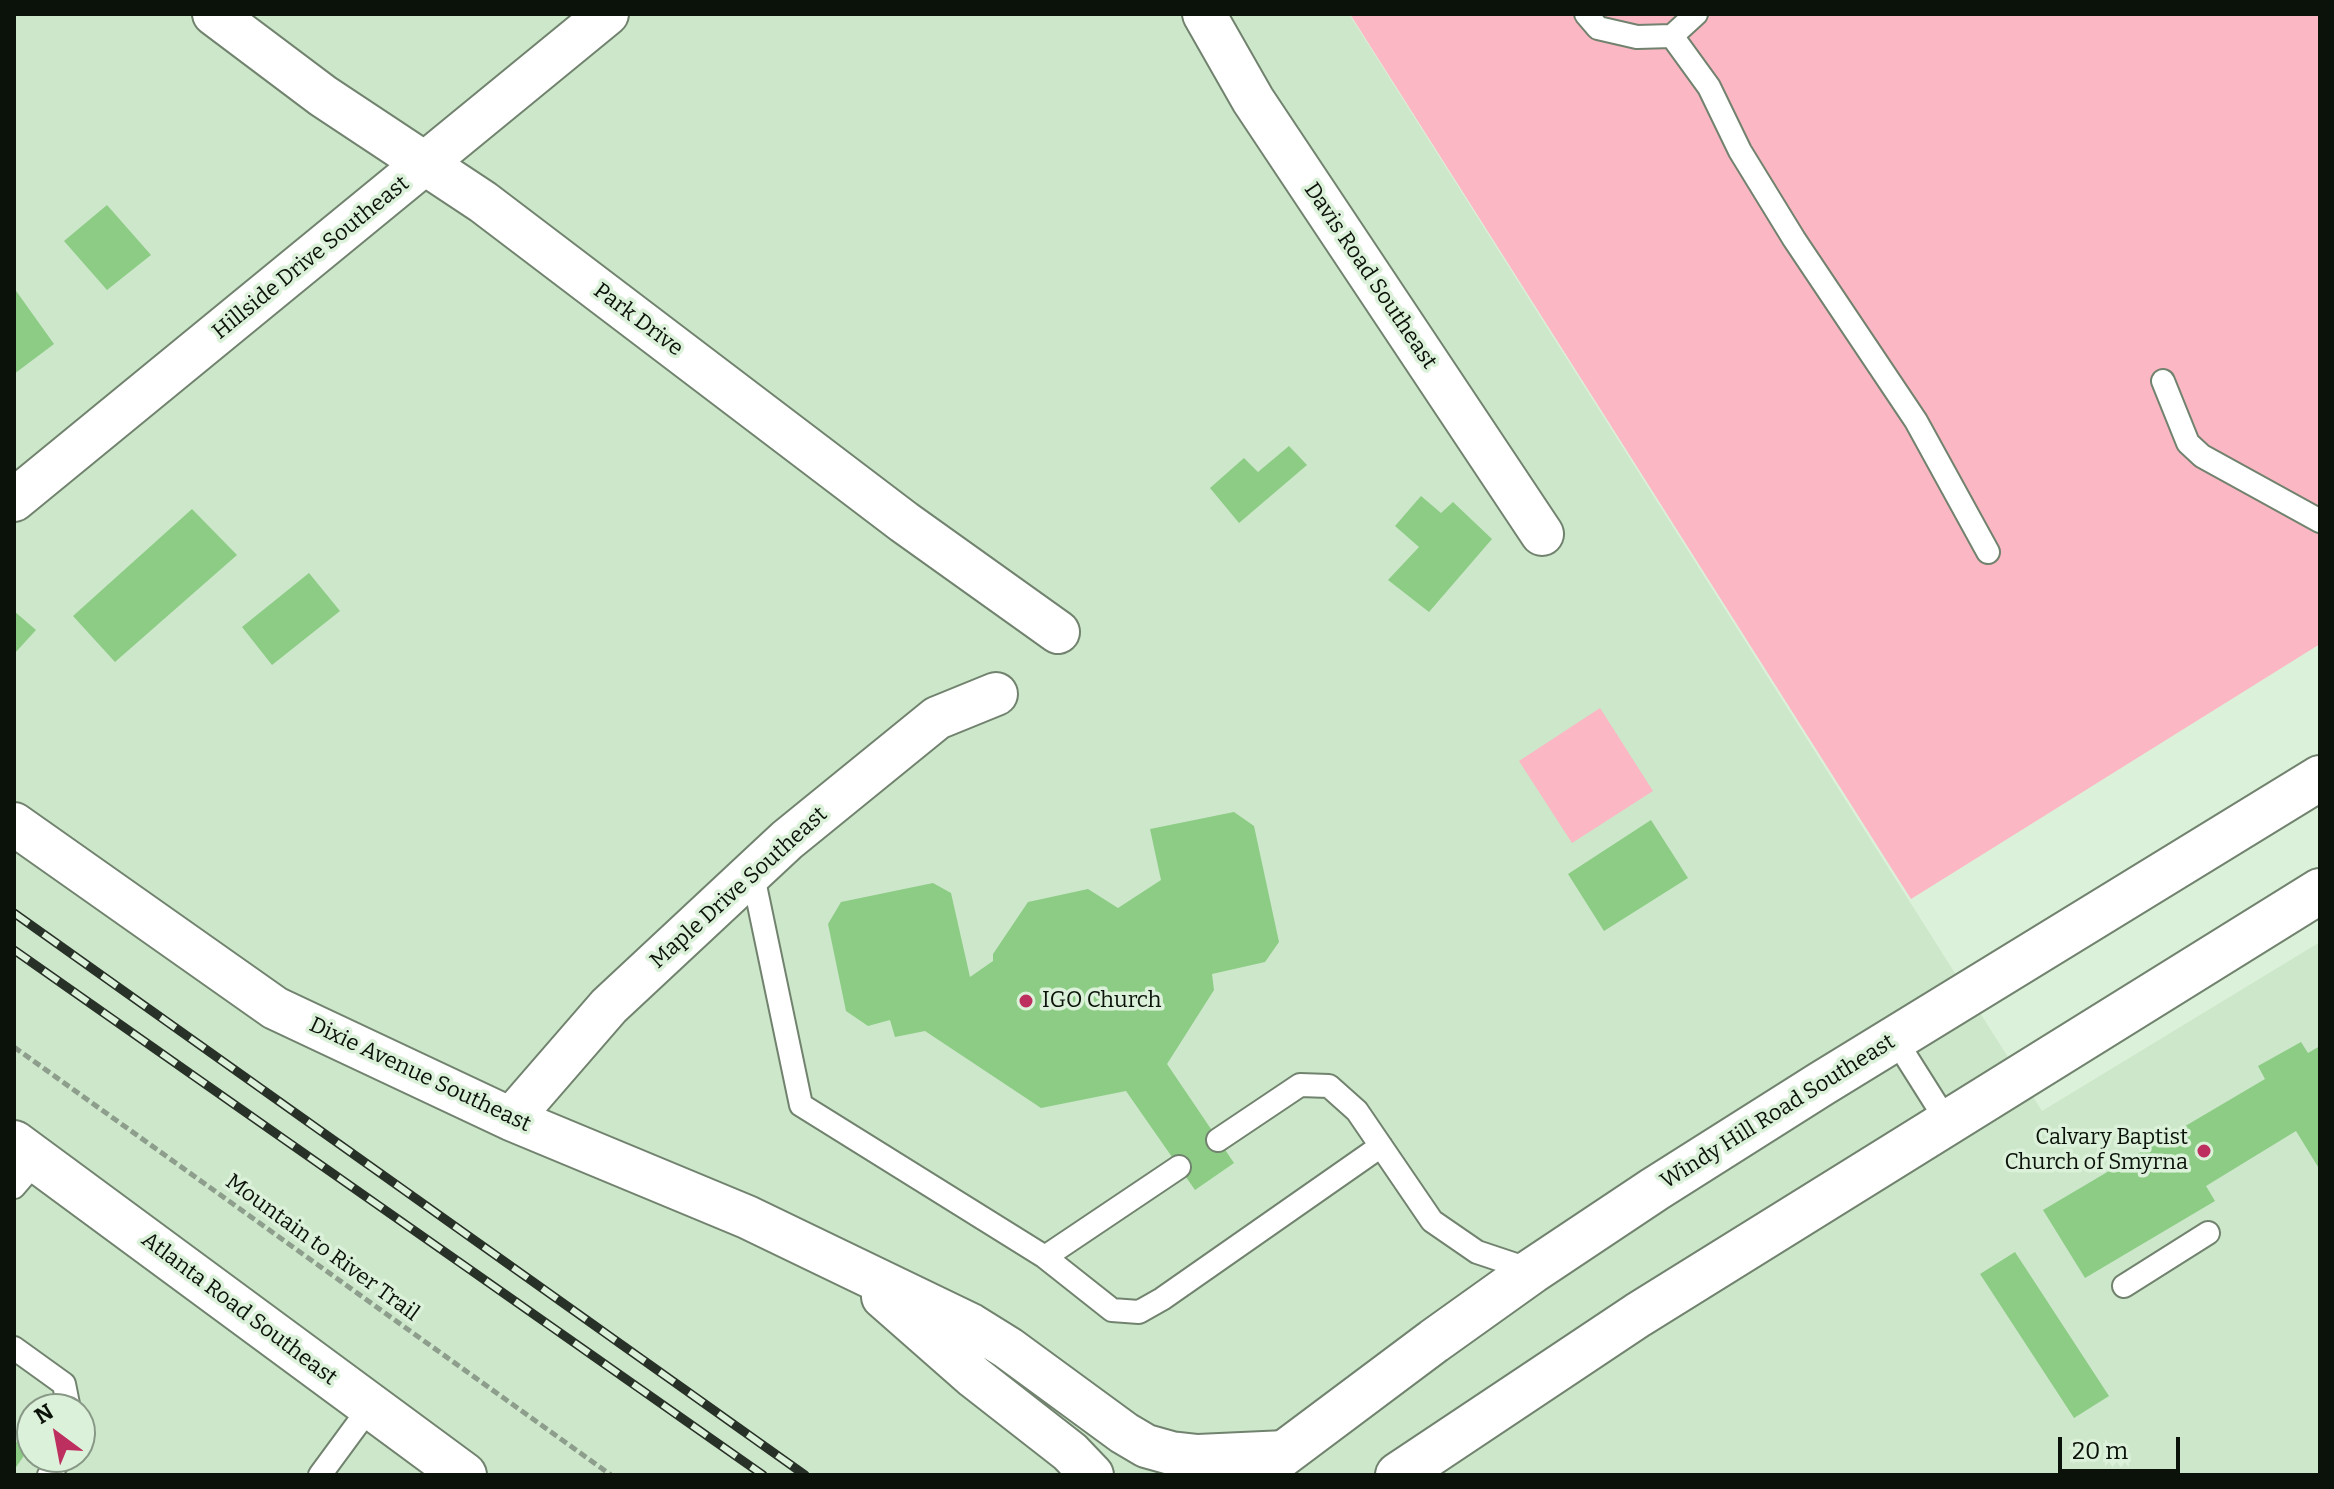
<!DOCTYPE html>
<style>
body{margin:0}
#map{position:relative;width:2334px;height:1489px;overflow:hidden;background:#dcf1d9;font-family:Bitter,serif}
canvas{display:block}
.frame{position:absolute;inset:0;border:16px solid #0b120a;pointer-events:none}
.north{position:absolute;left:16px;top:1393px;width:80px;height:80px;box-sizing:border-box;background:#dcf1d9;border:2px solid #889886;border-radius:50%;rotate:328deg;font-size:22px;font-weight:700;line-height:32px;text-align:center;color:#0b120a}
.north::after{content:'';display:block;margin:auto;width:28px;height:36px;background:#bd2f5e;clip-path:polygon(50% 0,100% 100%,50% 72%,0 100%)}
.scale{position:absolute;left:2058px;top:1437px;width:122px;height:36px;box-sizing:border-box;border:4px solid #0b120a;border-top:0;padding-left:10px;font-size:24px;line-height:28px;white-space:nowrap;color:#0b120a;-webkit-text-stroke:6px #dcf1d9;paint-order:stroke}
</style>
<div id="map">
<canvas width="2334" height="1489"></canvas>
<div class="frame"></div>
<div class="north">N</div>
<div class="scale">20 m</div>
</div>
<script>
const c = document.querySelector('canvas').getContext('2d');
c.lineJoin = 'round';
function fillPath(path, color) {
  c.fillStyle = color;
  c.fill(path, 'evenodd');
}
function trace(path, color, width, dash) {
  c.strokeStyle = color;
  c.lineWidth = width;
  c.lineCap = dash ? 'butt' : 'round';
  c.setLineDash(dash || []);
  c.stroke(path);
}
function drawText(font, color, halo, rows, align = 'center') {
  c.font = font + ' Bitter,serif';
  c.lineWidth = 7;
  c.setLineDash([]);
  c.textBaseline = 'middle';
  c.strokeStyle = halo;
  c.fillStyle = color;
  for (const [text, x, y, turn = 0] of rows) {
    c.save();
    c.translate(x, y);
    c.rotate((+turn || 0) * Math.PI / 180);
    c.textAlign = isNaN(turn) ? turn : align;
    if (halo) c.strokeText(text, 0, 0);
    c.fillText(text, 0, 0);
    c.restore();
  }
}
const built = new Path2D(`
 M14 14H1349L2042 1111 2320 942V1475H14ZM32 1409H80V1457H32Z`);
const green = new Path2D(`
 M1350 14H2320V644L1911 899Z
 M1600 708 1653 791 1572 843 1519 761Z`);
const building = new Path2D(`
 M107 205 151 255 107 290 64 241Z
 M14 288 54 344 14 374Z
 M1289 446 1307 465 1239 523 1210 488 1244 458 1258 472Z
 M1421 496 1441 513 1453 502 1492 539 1429 612 1388 580 1419 547 1395 526Z
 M192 509 237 555 115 662 73 616Z
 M309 573 340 611 272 665 242 627Z
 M14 611 36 630 14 654Z
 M1234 812 1254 826 1279 942 1265 962 1212 974 1214 990 1167 1064 1234 1163 1195 1190 1126 1091 1041 1108 925 1031 895 1037 890 1020 868 1026 846 1011 828 924 841 902 933 883 951 893 970 977 993 961V954L1028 902 1088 889 1118 908 1161 880 1150 829Z
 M1651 820 1688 878 1604 931 1568 874Z
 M2301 1042 2308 1053 2320 1046V1170L2296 1131 2206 1186 2215 1201 2085 1278 2043 1210 2265 1079 2258 1066Z
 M2015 1252 2109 1396 2074 1418 1980 1274Z
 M14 1440 28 1450 14 1470Z`);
const path = new Path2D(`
 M14 1047 611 1475`);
const service = new Path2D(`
 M1586 14 1598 28 1637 37 1672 36 1696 14
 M1672 36 1709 87 1740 151 1794 239 1916 421 1988 552
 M2163 381 2188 443 2202 456 2320 521
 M752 871 801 1105 1045 1257 1112 1310 1139 1312 1162 1299 1381 1146
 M1895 1039 1948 1123
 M1218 1140 1300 1085 1329 1086 1357 1111 1432 1221 1477 1252 1531 1270
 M14 1187 38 1159
 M1045 1257 1179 1167
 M2124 1286 2208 1233
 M14 1348 64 1384 69 1409
 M49 1475 62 1457
 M320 1475 370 1407`);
const minor = new Path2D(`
 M214 14 323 96 483 202 904 522 1058 632
 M1204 14 1253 100 1542 534
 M14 500 607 14
 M14 824 275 1008 511 1119 747 1217 971 1325 1008 1348 1124 1433 1146 1446 1171 1453 1198 1456 1286 1452
 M511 1119 609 1006 787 840 937 718 996 694
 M883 1297 974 1377 1070 1452 1092 1475`);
const secondary = new Path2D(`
 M14 1143 464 1475
 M1255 1475 1434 1341 1532 1271 1655 1189 1821 1084 2320 778
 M1398 1475 1638 1315 2320 891`);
const rail = new Path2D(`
 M14 913 805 1475
 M14 950 763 1475`);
const markers = [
 [1026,1001,8,"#bd2f5e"],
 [2204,1151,8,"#bd2f5e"]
];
const streetNames = [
 ["Hillside Drive Southeast",311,258,-39],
 ["Davis Road Southeast",1370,276,56],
 ["Park Drive",638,320,37],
 ["Maple Drive Southeast",739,888,-42],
 ["Dixie Avenue Southeast",420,1075,25],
 ["Windy Hill Road Southeast",1778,1112,-32],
 ["Mountain to River Trail",322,1248,36],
 ["Atlanta Road Southeast",239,1309,37]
];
const poiNames = [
 ["IGO Church",1042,1001],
 ["Calvary Baptist",2188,1138,"right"],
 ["Church of Smyrna",2188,1163,"right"]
];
fillPath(built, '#cde7ca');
fillPath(green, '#fcb7c4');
fillPath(building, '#8ccc85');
trace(service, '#71836e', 26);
trace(minor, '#71836e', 46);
trace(secondary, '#71836e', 48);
trace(path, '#8e9e8c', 5, [8, 4]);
trace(service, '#fff', 22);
trace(minor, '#fff', 42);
trace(secondary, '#fff', 44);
trace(rail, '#283127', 9);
trace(rail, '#dcf1d9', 6, [18]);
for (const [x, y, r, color] of markers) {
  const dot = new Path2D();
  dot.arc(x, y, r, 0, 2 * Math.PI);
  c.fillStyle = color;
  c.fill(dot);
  trace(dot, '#dcf1d9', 3);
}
drawText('22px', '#0b120a', '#dcf1d9', streetNames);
drawText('22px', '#0b120a', '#dcf1d9', poiNames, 'left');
</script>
